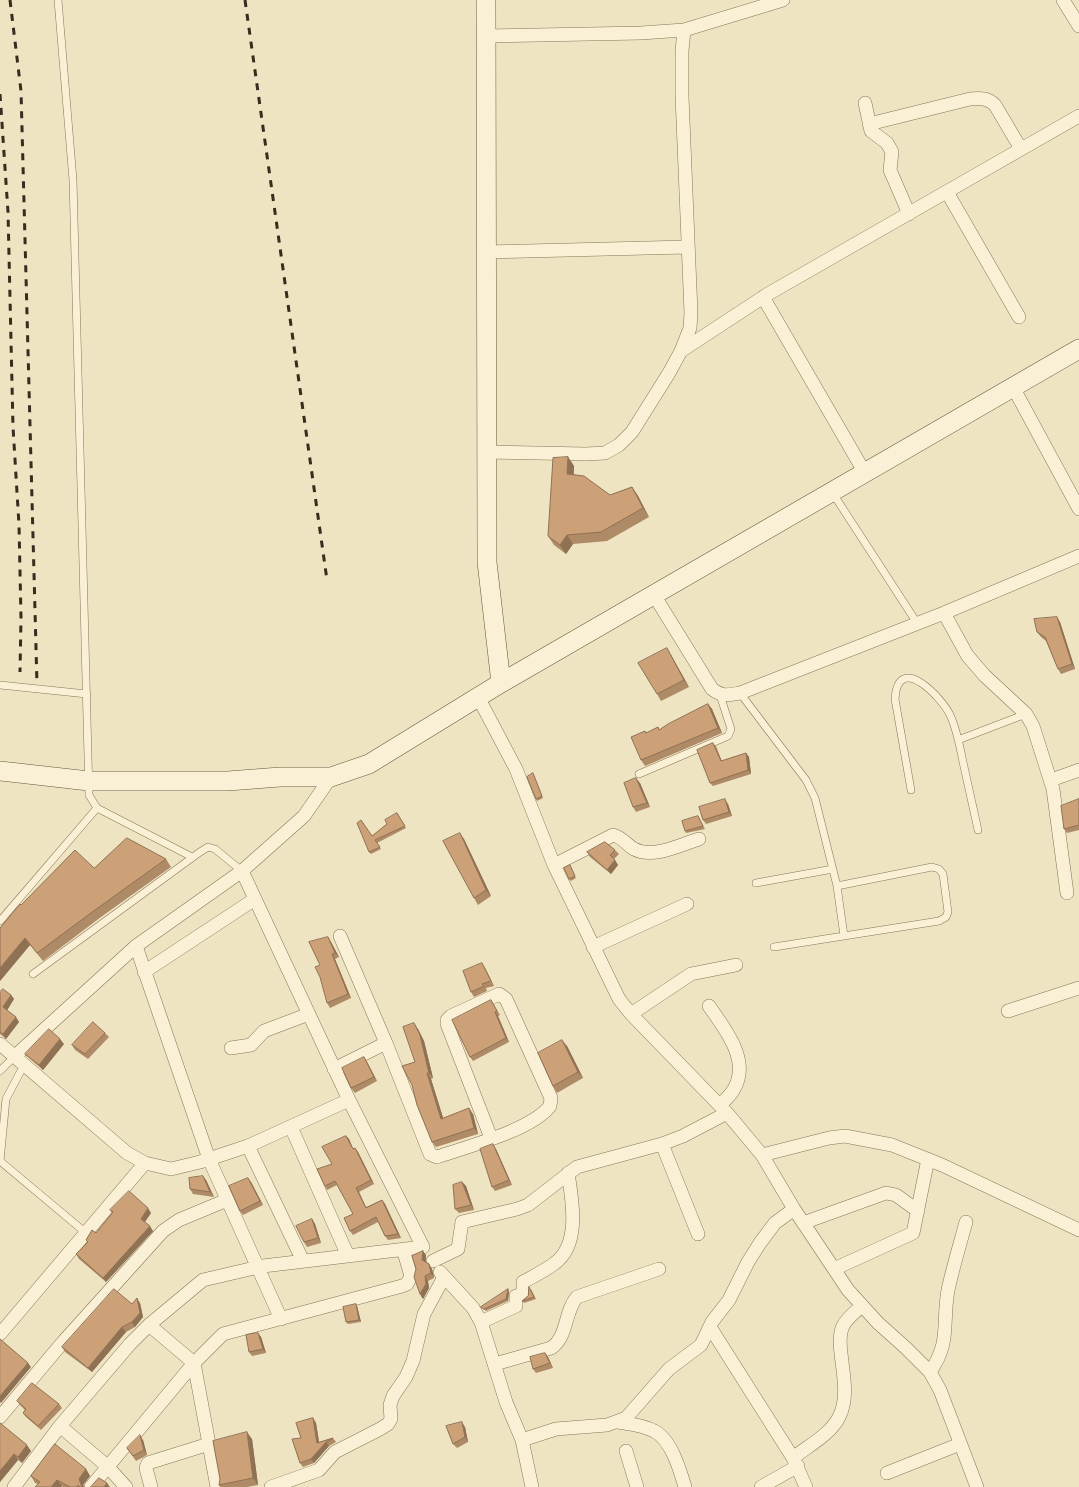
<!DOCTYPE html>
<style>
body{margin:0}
canvas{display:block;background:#eee4c2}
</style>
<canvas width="1079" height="1487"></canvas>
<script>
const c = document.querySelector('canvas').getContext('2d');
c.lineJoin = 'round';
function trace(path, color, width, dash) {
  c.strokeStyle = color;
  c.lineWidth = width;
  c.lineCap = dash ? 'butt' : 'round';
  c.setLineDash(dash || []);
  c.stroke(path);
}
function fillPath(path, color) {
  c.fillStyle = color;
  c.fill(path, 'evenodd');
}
const lane = new Path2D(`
 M58 0 73 180 89 795 97 808 192 857
 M832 492 917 623
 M0 685 87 694
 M740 693 806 780 815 798 837 886 844 936
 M958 740 1026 714
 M639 774 728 736 731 729 720 695
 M911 790 895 699C898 651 943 698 951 717 957 731 960 747 963 762 968 784 973 807 978 830
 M756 883 833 869
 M0 921 97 808
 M774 947 939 921 946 917 948 912 943 874 939 869 932 867 837 886
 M33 974 200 852 208 847 215 849 242 871
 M0 1071 14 1057
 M0 1161 86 1233
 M0 1161 6 1099 24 1065`);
const street = new Path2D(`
 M1063 0 1079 26
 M684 30 783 0
 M486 36 641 33 684 30 682 51V96L691 313 690 328 681 351 669 373 632 432 619 445 605 453 586 454 487 452
 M865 103 871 131 887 143 892 152 890 170 909 214
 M869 124 970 99C981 98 988 98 995 105L1021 149
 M947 192 1019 317
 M487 252 687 247
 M763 297 865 473
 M681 351 768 294 1079 116
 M1013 387 1079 509
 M654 595 712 689C722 697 728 695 740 693L944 613 1079 556
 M944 613 967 655 984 675 1026 714 1033 726 1053 789 1067 893
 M478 697 516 769 554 865 619 999 631 1014 727 1113 762 1155 794 1209 848 1290 878 1323 906 1348 930 1372 940 1390 977 1487
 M1051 780 1079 770
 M554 865 613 835C622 837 627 845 634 849 653 859 680 845 699 839
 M340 936 386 1043 430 1154 437 1157C466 1147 532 1130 550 1106L551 1098 506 999 499 994 451 1016 447 1020V1024L491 1138
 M136 946 209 1159 281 1319
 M593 947 687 904
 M144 972 255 899
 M709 1006C724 1028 751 1060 734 1089 731 1095 725 1100 720 1105
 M1008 1011 1079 988
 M631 1014 691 974 736 965
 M0 1044 127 1153 145 1163 171 1169 200 1162 248 1146 349 1100
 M231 1048 251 1045 264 1031 309 1014
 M14 1057 136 946 242 871 304 816 331 777
 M334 1069 386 1043
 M291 1127 348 1256
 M662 1144 698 1234
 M248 1146 303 1261
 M762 1155 829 1138 845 1136 892 1145 942 1165 1079 1230
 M803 1223 886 1193 896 1195 918 1211
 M433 1261 458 1249 462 1222 517 1209 528 1205 577 1167 662 1144 683 1136 727 1113
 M834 1269 913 1233 928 1159
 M440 1272 473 1308 481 1322 506 1402 522 1440 532 1487
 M481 1322 516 1306V1296L523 1294V1282C534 1276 546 1270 555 1263 581 1244 572 1199 568 1173
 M149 1325 194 1363 217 1487
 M710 1327 793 1458 806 1487
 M0 1334 145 1163
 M495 1364 551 1348C568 1337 564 1312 577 1297L659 1269
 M930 1372C951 1342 942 1324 948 1290 953 1267 960 1244 966 1222
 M0 1417 63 1342 163 1231 179 1220 227 1200
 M618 1422C630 1424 643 1425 654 1431 671 1439 680 1470 685 1487
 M60 1426 107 1466 126 1487
 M522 1440 556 1429 607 1425 626 1418 669 1369 701 1345 712 1322 729 1300 748 1262 760 1243 775 1223 794 1209
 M626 1451 637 1487
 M793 1458C808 1446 831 1434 839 1417 854 1389 833 1346 843 1326 847 1318 856 1311 862 1306
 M887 1473 960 1444
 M14 1487 60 1426 130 1344 149 1325 203 1280 263 1266 423 1247 349 1100 242 871
 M91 1487 194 1363 223 1334 402 1286 407 1284 411 1276 403 1249
 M151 1487 146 1468 148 1463 209 1444
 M271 1487 319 1470 335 1452 380 1429 388 1424 391 1419 390 1405 393 1396 406 1377 413 1361 424 1314 444 1277
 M761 1487 798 1466`);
const secondary = new Path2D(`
 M486 0 487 562 501 683
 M0 771 89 781H228L280 777H331L369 764 501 683 1079 349`);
const rail = new Path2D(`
 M10 0 21 91 37 685
 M245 0 327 580
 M0 94 8 212 13 427 19 525 21 618 20 672`);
const wall = new Path2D(`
 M568 457 574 466V474L610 495 632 487 638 496 649 517 607 541 573 544 566 554 554 545 548 536Z
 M1057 617 1060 622 1075 669 1061 674 1058 669 1046 641 1041 637 1037 632Z
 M671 655 689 687 661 701 657 694Z
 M708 704 712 709 722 733 645 766 641 760 645 731 647 733 658 727 660 730Z
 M716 747 722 761 746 753 749 757 751 774 713 786 710 783Z
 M533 773 534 776 543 798 537 801 536 799Z
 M640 783 650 807 636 812 633 807Z
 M1079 799V830L1067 833 1064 829Z
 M728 804 732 816 706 824 703 820Z
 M397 813 406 828 377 843 381 849 371 854 369 852 372 836 387 824Z
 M698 816 705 829 686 833 685 831Z
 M464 839 491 896 478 905 474 898Z
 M615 850 619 854 614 859 618 865 611 874 590 857 587 852Z
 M166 859 171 867 101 917 43 961 30 945 0 981 21 905 94 868Z
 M571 868 576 878 571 881 569 879Z
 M328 937 331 942 339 957 335 959 351 998 330 1008 327 1003Z
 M485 968 494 986 486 988 487 991 474 997 471 992Z
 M0 992 11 995 14 999 7 1010 19 1022 6 1039 0 1034Z
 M491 1000 500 1015 498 1016 509 1042 473 1061 470 1057Z
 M418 1029 424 1041 433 1078 431 1079 443 1118 473 1114 478 1134 436 1147 432 1142 415 1062Z
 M105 1033 109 1037 88 1059 75 1050 72 1045Z
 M64 1044 43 1070 29 1058 25 1054Z
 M567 1046 583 1078 557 1093 553 1086Z
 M364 1057 367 1062 377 1081 355 1093 351 1088Z
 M346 1136 349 1139 353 1149 355 1148 358 1152 374 1184 359 1192 366 1207 382 1200 385 1204 401 1238 388 1240 385 1236 378 1222 353 1235 350 1231 353 1214 337 1185 327 1190 325 1186 332 1164Z
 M496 1149 512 1185 495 1191 492 1187Z
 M206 1180 214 1197 193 1194 190 1189Z
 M251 1182 263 1205 243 1215 240 1211Z
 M462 1182 466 1186 474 1210 459 1213 455 1209Z
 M110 1210 151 1213 145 1222 153 1231 106 1282 79 1259 76 1254 88 1242 86 1240 96 1233 112 1213Z
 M312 1219 315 1224 321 1243 307 1247 304 1242Z
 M426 1255V1262L429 1264 432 1269 434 1278 428 1281 429 1288 423 1299 420 1294Z
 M531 1289 536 1299 524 1303 522 1301 528 1296Z
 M509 1291 508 1301 486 1311 483 1309 481 1307Z
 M140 1303 143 1317 135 1327 126 1332 92 1372 65 1352 62 1347 132 1304Z
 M357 1306 361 1322 348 1324 346 1322Z
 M258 1333 261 1337 266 1353 252 1356 249 1352Z
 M545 1353 548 1357 553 1368 536 1373 533 1369Z
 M17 1401 59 1404 62 1408 41 1430 26 1417 23 1413 25 1410 20 1405Z
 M313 1418 316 1423 319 1442 333 1438 336 1442 329 1446 314 1463 303 1467 300 1463 301 1438Z
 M0 1423 31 1451 22 1463 18 1460 0 1482Z
 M465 1427 468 1442 457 1448 453 1444Z
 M252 1439 258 1485 247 1487H220L219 1485Z
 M143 1440 147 1455 136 1461 127 1448Z
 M86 1469 90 1476 83 1485 84 1487H63L62 1486 61 1487H35L38 1484 35 1483 31 1476Z`);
const shadedWall = new Path2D(`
 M568 457 574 466 573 482 567 474Z
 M632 487 638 496 649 517 643 508Z
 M567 535 573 544 566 554 560 545Z
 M1057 617 1060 622 1075 669 1072 664Z
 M667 648 671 655 689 687 684 680Z
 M708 704 712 709 722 733 718 728Z
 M713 743 716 747 723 765 721 761Z
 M746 753 749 757 751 774 748 770Z
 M636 778 640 783 650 807 647 803Z
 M725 799 728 804 732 816 729 812Z
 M460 833 464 839 491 896 486 890Z
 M615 860 618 865 611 874 607 870Z
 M328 937 331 942 339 957 335 953Z
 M25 938 30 945 0 981V968Z
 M332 954 335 959 351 998 348 994Z
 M482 963 485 968 494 986 491 981Z
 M11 995 14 999 6 1012 3 1007Z
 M495 1012 498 1016 509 1042 506 1038Z
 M16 1017 19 1022 6 1039 3 1034Z
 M414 1023 418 1029 424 1041 433 1078 429 1073Z
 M60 1039 64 1044 43 1070 39 1065Z
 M562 1040 567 1046 583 1078 578 1072Z
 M364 1057 367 1062 377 1081 374 1077Z
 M427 1073 431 1079 445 1124 441 1119Z
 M469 1108 473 1114 478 1134 474 1128Z
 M346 1136 349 1139 355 1153 353 1149Z
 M493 1144 496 1149 512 1185 509 1180Z
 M355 1148 358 1152 374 1184 371 1180Z
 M203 1176 206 1180 214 1197 210 1192Z
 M248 1178 251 1182 263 1205 260 1201Z
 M462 1182 466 1186 474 1210 471 1205Z
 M356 1188 359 1192 368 1212Z
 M382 1200 385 1204 401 1238 398 1234Z
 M148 1208 151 1213 144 1223 141 1219Z
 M312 1219 315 1224 321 1243 318 1238Z
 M150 1226 153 1231 106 1282 103 1278Z
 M423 1251 426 1255V1264L422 1260Z
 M429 1264 432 1269 434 1278 431 1273Z
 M425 1276 428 1281 429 1288 423 1299 420 1294Z
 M508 1289 509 1291 508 1301 506 1299Z
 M137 1298 140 1303 143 1317 135 1327 132 1322Z
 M356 1304 357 1306 361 1322 359 1320Z
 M122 1327 126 1332 92 1372 88 1368Z
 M258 1333 261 1337 266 1353 263 1349Z
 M545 1353 548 1357 553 1368 550 1363Z
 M28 1363 31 1367 1 1403 0 1402V1396Z
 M313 1418 316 1423 320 1448 317 1443Z
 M462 1422 465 1427 468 1442 465 1437Z
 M247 1432 252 1439 258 1485 253 1478Z
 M140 1435 143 1440 147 1455 144 1450Z
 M326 1442 329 1446 314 1463 311 1459Z
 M27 1445 31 1451 22 1463 18 1457Z
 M14 1454 18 1460 0 1482V1471Z
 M86 1469 90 1476 83 1485 84 1487H82L79 1479Z
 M57 1480 62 1486 61 1487H51Z
 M107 1483 110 1487H104Z`);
const building = new Path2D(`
 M568 457 567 474 584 476 610 495 632 487 643 508 601 532 567 535 560 545 548 536 553 458Z
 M1057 617 1072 664 1058 669 1045 637 1037 632 1034 619Z
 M667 648 684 680 657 694 638 663Z
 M708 704 718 728 641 760 631 737 645 731 646 733 658 727 659 730 668 724Z
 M713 743 721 761 746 753 748 770 710 783 697 750Z
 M533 773 542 796 536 799 527 777Z
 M636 778 647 803 633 807 624 783Z
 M725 799 729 812 703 820 699 807Z
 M1079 799V825L1064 829 1061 806Z
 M397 813 405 826 375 840 380 847 369 852 357 823 361 820 372 836 387 824 385 820Z
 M698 816 703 826 685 831 682 821Z
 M460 833 486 890 474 898 443 841Z
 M127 838 166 859 95 910 37 953 25 938 0 968V928L20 904 21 905 75 850 94 868Z
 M605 842 615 850 610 855 615 860 607 870 587 852Z
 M570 865 575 876 569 879 564 868Z
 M328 937 335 953 332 954 348 994 327 1003 320 977 315 967 320 965 309 942Z
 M482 963 491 981 482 984 484 986 471 992 463 971Z
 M3 989 11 995 3 1007 16 1017 3 1034 0 1032V992Z
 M491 1000 497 1011 495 1012 506 1038 470 1057 452 1020Z
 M93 1022 105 1033 85 1054 72 1045Z
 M414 1023 420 1035 429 1073H427L441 1119 469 1108 474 1128 432 1142 417 1105 412 1085 402 1066 415 1062 403 1027Z
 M49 1029 60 1039 39 1065 25 1054Z
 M562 1040 578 1072 553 1086 538 1053Z
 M364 1057 374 1077 351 1088 342 1068Z
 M346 1136 353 1149 355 1148 371 1180 356 1188 366 1208 382 1200 398 1234 385 1236 376 1217 350 1231 344 1218 353 1214 335 1181 325 1186 317 1169 332 1164 322 1147Z
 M493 1144 509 1180 492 1187 480 1149Z
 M203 1176 210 1192 190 1189 189 1178Z
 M248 1178 260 1201 240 1211 229 1186Z
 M462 1182 471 1205 455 1209 453 1185Z
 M129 1191 148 1208 141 1219 150 1226 103 1278 76 1254 88 1242 86 1240 92 1230 96 1233 113 1212 110 1210Z
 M312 1219 318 1238 304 1242 296 1226Z
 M423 1251 422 1260 429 1264 431 1273 425 1276 426 1284 420 1294 414 1277 416 1269 412 1256Z
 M529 1287 534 1297 522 1301 528 1296Z
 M114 1289 132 1304 137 1298 140 1313 132 1322 122 1327 88 1368 62 1347Z
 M508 1289 506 1299 484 1309 481 1307Z
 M356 1304 359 1320 346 1322 343 1307Z
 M258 1333 263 1349 249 1352 246 1335Z
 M0 1339 28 1363 0 1396Z
 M545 1353 550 1363 533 1369 530 1357Z
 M32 1383 59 1404 38 1426 23 1413 26 1409 17 1401Z
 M313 1418 317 1443 333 1438 326 1442 311 1459 300 1463 292 1439 301 1438 296 1423Z
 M462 1422 465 1437 453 1444 446 1426Z
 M0 1423 27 1445 18 1457 14 1454 0 1471Z
 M247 1432 253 1478 219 1485 220 1479 213 1441Z
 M140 1435 144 1450 133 1456 127 1448Z
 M55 1444 86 1469 79 1479 82 1487H80L78 1485 77 1487H70L57 1480 51 1487H35L40 1482 31 1476Z
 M99 1478 107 1483 104 1487H91Z`);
trace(lane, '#887559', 8);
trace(street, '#887559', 14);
trace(secondary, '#69563d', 20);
trace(lane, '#f9f0d5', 7);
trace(street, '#f9f0d5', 13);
trace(secondary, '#f9f0d5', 19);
trace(rail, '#372c1d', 3, [7, 7]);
fillPath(wall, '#af8a67');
fillPath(shadedWall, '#8f7154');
fillPath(building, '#cca178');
trace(building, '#8f7154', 1);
</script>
